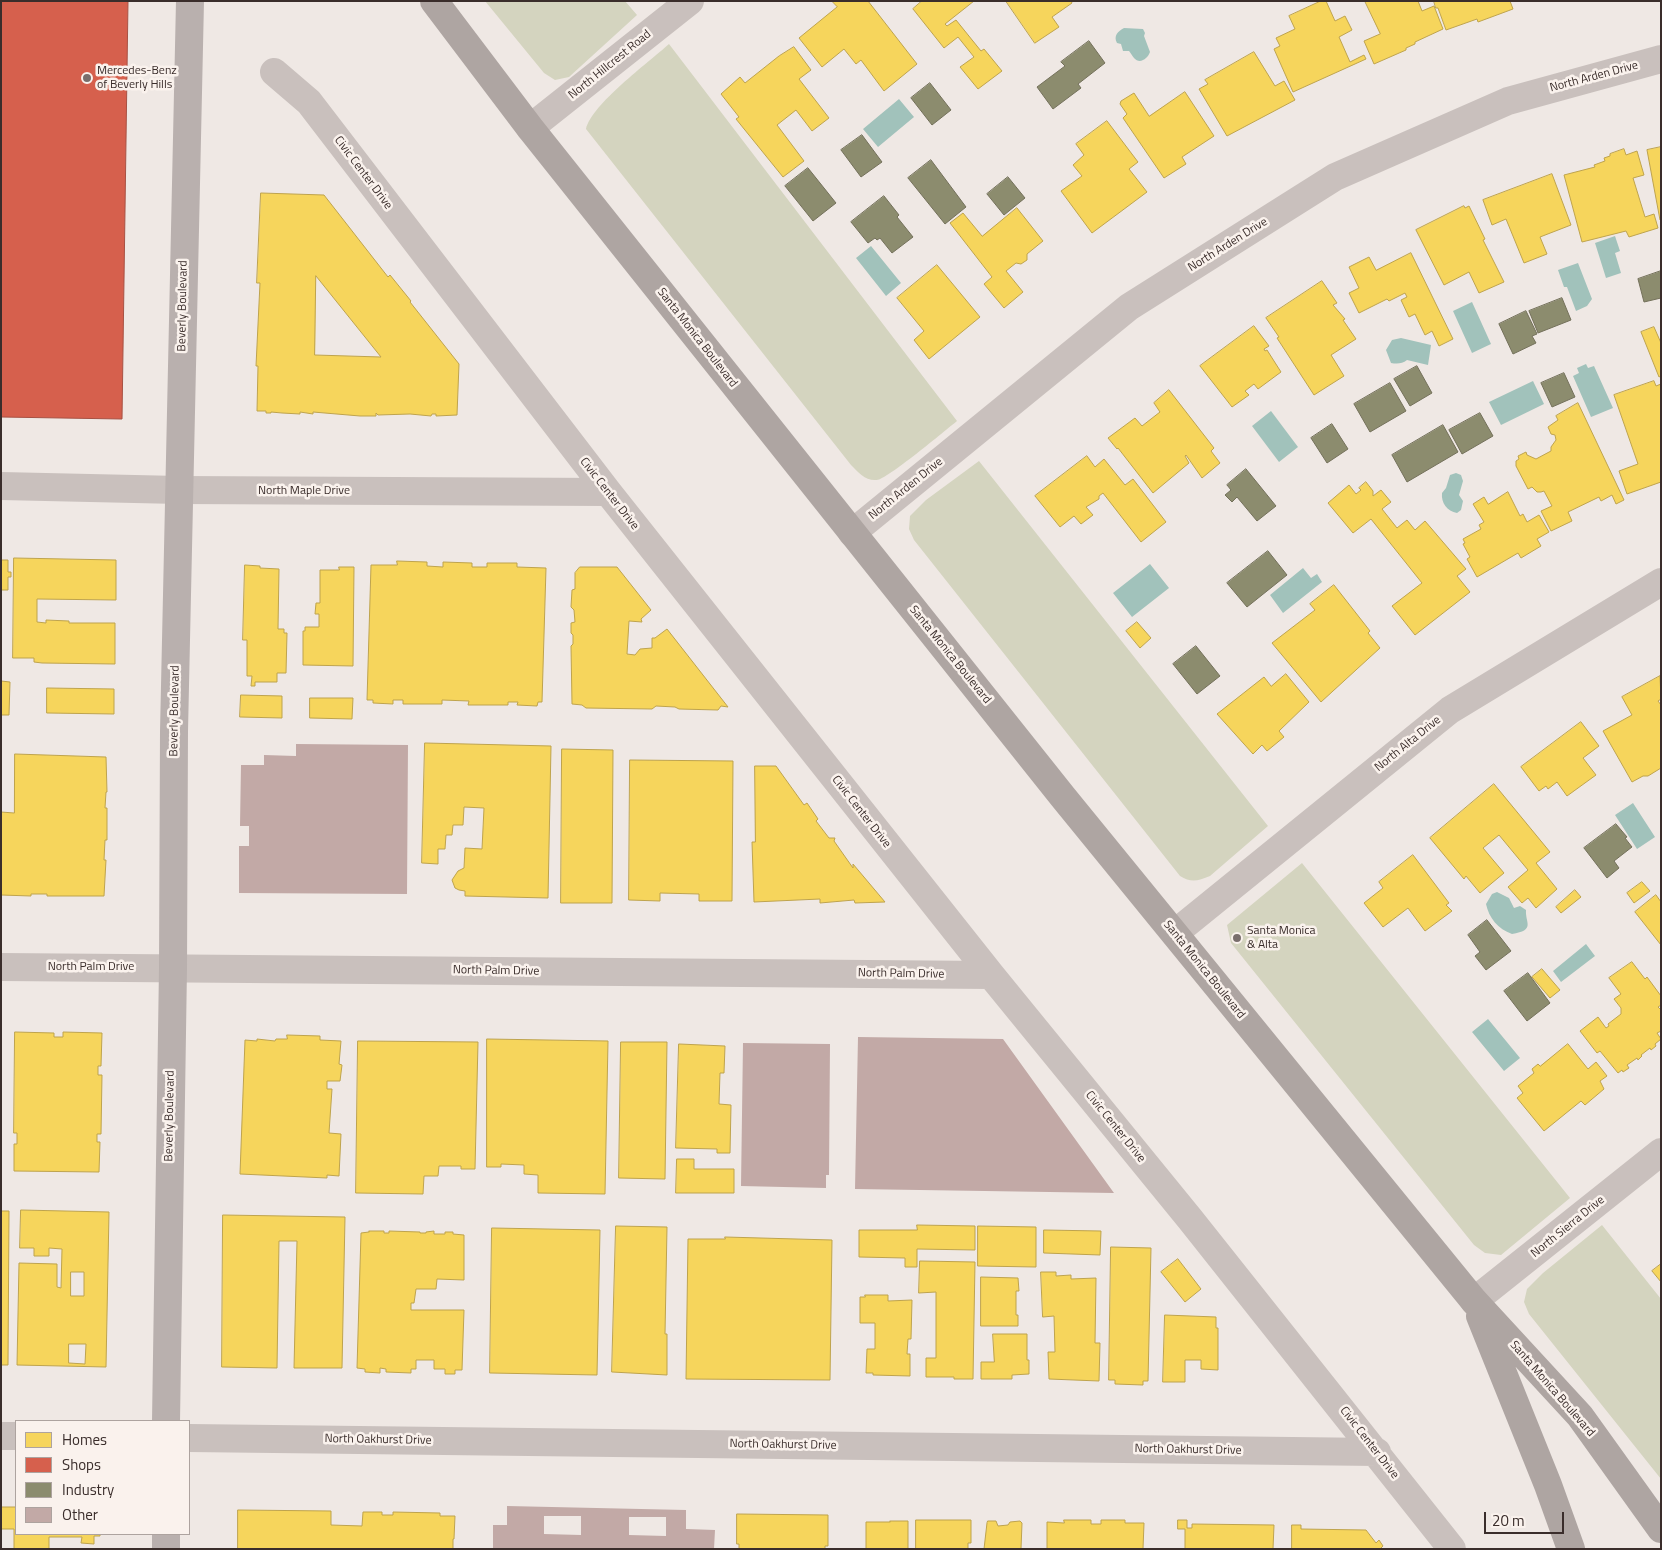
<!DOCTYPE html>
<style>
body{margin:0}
#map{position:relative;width:1662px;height:1550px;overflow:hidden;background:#efe8e4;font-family:"Titillium Web",sans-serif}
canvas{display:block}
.frame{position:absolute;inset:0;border:2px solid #3a2d2b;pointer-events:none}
.legend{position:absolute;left:15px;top:1420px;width:175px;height:115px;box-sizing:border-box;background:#faf2ed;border:1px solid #ada39f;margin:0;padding:6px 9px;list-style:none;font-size:15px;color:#3a2d2b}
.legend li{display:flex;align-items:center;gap:10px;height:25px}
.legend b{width:25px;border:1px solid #ada39f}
.scale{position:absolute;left:1484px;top:1512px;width:80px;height:22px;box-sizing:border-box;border:2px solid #3a2d2b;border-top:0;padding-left:6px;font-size:15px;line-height:18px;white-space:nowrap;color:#3a2d2b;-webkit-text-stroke:4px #faf2ed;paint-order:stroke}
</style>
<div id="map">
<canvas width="1662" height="1550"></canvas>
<div class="frame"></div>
<ul class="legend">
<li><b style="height:14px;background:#f6d55c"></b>Homes</li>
<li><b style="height:14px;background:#d6604d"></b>Shops</li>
<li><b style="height:14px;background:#8c8c6e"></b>Industry</li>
<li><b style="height:14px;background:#c2a9a6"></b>Other</li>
</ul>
<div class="scale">20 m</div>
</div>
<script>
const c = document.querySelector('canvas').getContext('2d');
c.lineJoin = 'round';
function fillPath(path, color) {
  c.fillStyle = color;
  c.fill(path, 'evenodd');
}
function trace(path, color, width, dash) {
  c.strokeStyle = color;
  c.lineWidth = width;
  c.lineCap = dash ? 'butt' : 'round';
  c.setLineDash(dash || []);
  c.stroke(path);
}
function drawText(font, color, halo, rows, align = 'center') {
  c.font = font + ' "Titillium Web",sans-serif';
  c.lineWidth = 5;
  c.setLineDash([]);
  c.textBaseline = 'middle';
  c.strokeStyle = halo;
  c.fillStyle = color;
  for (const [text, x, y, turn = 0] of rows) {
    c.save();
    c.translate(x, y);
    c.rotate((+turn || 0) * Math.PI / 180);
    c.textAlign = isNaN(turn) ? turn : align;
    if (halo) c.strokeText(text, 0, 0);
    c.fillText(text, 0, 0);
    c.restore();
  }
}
const green = new Path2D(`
 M485 1H625L637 15 569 77 555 80 544 73Z
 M669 44 957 421C946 430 886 480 877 480 865 481 859 473 851 465L586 129C592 104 648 63 669 44Z
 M979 461 1268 826 1210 876C1198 881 1191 883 1180 876L914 540 909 529 910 516 926 500Z
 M1302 863 1570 1198 1501 1255 1485 1253 1474 1245 1231 943 1227 925Z
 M1602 1225 1661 1299V1479L1529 1314 1524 1302 1527 1289 1543 1273Z`);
const water = new Path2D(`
 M1124 28 1143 29 1145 33 1144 36 1150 52C1148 58 1140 65 1134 58 1132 56 1131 53 1129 51H1123L1121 44 1117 43C1113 36 1118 31 1124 28Z
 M899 99 914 117 878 147 863 129Z
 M1615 236 1620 251 1615 253 1621 273 1606 278 1595 243Z
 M871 246 901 283 886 296 856 258Z
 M1578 263 1592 299 1587 306 1576 311 1567 287H1564L1558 270Z
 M1472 302 1491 344 1472 353 1453 311Z
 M1401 338 1431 345 1428 365 1407 360C1402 364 1397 364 1391 363L1386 350 1392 340Z
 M1586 364 1588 368 1594 366 1613 408 1591 417 1573 376 1579 373 1577 368Z
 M1533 381 1544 404 1501 425 1489 402Z
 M1271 411 1298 447 1279 462 1252 426Z
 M1456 473 1461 475 1463 481 1459 495 1463 501 1461 510 1457 513C1447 511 1441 503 1442 493L1446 488 1450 475Z
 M1150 564 1169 588 1132 617 1113 593Z
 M1303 568 1311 578 1317 574 1322 582 1283 613 1270 595Z
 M1633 803 1655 837 1637 849 1615 815Z
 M1497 892 1509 898 1514 908 1520 906 1526 910C1525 923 1536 930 1512 934 1498 929 1489 918 1486 904L1492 894Z
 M1586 944 1595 956 1561 982 1553 971Z
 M1488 1019 1520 1058 1504 1071 1472 1032Z`);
const homes = new Path2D(`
 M832 1H868L917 64 884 91 861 60 856 64 844 49 822 67 799 38 837 7Z
 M922 1H974L945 24 947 26 956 20 981 51 984 49 1002 71 978 89 960 67 974 57 958 37 944 48 913 9Z
 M1006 1H1071L1072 3 1052 17 1059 27 1035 43Z
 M1321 1H1326L1335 21 1345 16 1352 30 1339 37 1350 62 1364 55 1366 59 1293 92 1274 49 1280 46 1276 38 1295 29 1289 16Z
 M1365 1H1418L1422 11 1434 6 1443 29 1415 42V44L1406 48V50L1374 64 1364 41 1380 34Z
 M1434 1H1510L1513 9 1478 22 1477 19 1446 30 1438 8H1436Z
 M794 47 811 70 799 79 829 118 812 131 796 110 777 125 804 161 783 177 736 119 739 117 721 94 740 77 745 83 779 56Z
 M1254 52 1275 86 1284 81 1295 100 1227 136 1199 89 1208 84 1205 80Z
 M1185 92 1214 136 1182 157 1186 164 1164 178 1123 118 1127 114 1120 104 1121 101 1134 93 1149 116Z
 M1107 121 1138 162 1129 169 1147 192 1092 233 1061 191 1082 176 1073 165 1084 155 1076 144Z
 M1661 147V220H1660L1647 150Z
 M1624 149 1626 155 1637 151 1644 175 1633 178 1645 217 1654 214 1658 228 1629 237 1626 231 1582 242 1564 175 1595 167 1594 165 1605 161 1604 158 1610 156V154Z
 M1552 174 1571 225 1540 237 1547 254 1524 263 1506 219 1492 225 1483 200Z
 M261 193 324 195 388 277 390 275 411 301 410 302 459 364 457 415 436 416V414H432L431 416 410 414 378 415 376 413V416H360L313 412V414L300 412V414L282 413 271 412V413H266V411H257L258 366H256L260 283H257ZM316 276 381 357 315 355Z
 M1464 206 1465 208 1469 206 1485 239 1483 240 1504 282 1479 293 1469 272 1444 285 1416 230Z
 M1017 208 1043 241 1027 254V260L1021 264 1016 263 1006 271 1023 292 1004 308 984 284 992 277 950 223 963 213 982 236Z
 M1411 253 1453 339 1439 346 1432 331 1425 335 1415 314 1409 317 1401 300 1407 297 1405 293 1389 301 1387 299 1359 313 1349 293 1359 288 1349 267 1369 257 1376 270Z
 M937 265 980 317 929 359 914 340 924 331 897 298Z
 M1322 281 1337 303 1333 305 1345 319 1343 320 1356 339 1331 355 1344 376 1314 395 1277 338 1279 337 1266 318Z
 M1254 326 1269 346 1264 349 1265 351 1267 350 1281 372 1258 389 1254 384 1245 391 1249 395 1232 407 1200 366Z
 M1654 327 1661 343V376L1659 377 1641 332Z
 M1654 381 1656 386 1661 384V482L1627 494 1619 471 1638 464 1614 395Z
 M1169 390 1214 448 1211 451 1220 463 1202 478 1186 455 1185 456 1189 463 1153 493 1118 448 1117 449 1108 438 1135 418 1142 426 1160 412 1154 403Z
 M1578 403 1624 500 1616 504 1612 495 1601 501 1599 497 1568 512 1572 521 1551 531 1541 511 1552 506 1544 491 1541 492H1537L1532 487 1528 489 1516 466V461L1519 459 1518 456 1526 452 1527 455 1536 459 1551 451V447L1556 440 1555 435 1551 434 1548 427 1558 420 1556 416Z
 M1087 456 1095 467 1104 459 1125 485 1133 479 1166 522 1141 542 1103 493 1099 496V499L1086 507 1093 515 1081 524 1074 516 1060 527 1035 496Z
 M1366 482 1373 491V496L1381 490 1391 502 1382 509 1397 528 1407 520 1415 530 1425 521 1466 569 1457 576 1470 592 1415 635 1392 606 1422 583 1371 519 1353 533 1328 503 1349 485 1356 494 1361 490 1359 488Z
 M1508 492 1520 516 1523 514 1527 522 1539 515 1549 532 1537 539 1541 546 1521 558 1518 553 1477 577 1467 559 1470 557 1463 544 1465 543 1463 539 1481 529 1479 525 1484 522 1473 504 1484 497 1488 504Z
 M14 558 116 560V600L37 599V622L46 623V620L69 621V623H115V664L42 663 34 662V658H13Z
 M1 560H8V572H11V577H8V590H1V597Z
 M397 561 427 562V566L443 567V562L472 563V567H487V563H517V567L546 568 542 702H538L537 706 517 705 518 702H508V705H468L469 701 442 700V704H403V700H393V704L373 703V700H367L371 565H397Z
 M245 565 260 566V568L279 569 278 629H284V633H287L286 673H277V682H255V686H251L252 676H247V640H243Z
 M339 567H354L353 666 303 665V631H305V627H319V614H315L316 603H320V570H339Z
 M580 567H617L651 610 641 619 642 622 629 621 627 654 635 655 640 649 652 648V638H655L667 629 728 707 721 706 718 710 679 709 675 707 656 706 652 709 586 708 582 705 572 704 571 646 573 644V635L571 633V623L575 622 574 610 571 607 572 590 575 589V573Z
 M1334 585 1370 631 1368 633 1380 648 1321 702 1272 643 1315 610 1310 604Z
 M1137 622 1151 638 1140 648 1126 631Z
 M1286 674 1309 702 1279 731 1284 737 1267 751 1262 745 1253 754 1217 714 1264 677 1271 686Z
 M1660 676 1661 699 1658 701 1661 705V768L1648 776H1643L1632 782 1603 731 1632 715 1622 697Z
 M1 681 10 682 9 715H1Z
 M47 688 114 689V714L47 713Z
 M241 695 282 696V718L240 717Z
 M310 698H353L352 719 310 718Z
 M1581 722 1599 746 1583 758 1596 775 1567 796 1557 782 1548 789 1546 786 1539 791 1521 767Z
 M425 743 551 746 548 898 465 896V891L459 890 455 888 452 880 458 871 464 868 465 848 482 849 484 808 464 807 463 825H453L452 835H446L445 849H438V864L422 863Z
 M562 749 613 750 612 903H561Z
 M15 754 106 757 107 792H106L105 808H107V840H105L104 860H106L104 896H47V894H31V896L1 895V812L14 813Z
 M630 760 733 761 732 901H699V894L660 893V901L629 900Z
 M755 766H776L804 805 807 803 818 819 816 821 829 838H835L834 841 853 868V864L885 902 855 903 854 900 820 903V899L754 902 752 842H755Z
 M1494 784 1550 852 1536 863 1557 889 1536 908 1528 898 1522 903 1508 887 1528 870 1499 835 1483 848 1504 873 1480 893 1466 876 1464 879 1430 838Z
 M1413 855 1449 903 1446 905 1452 911 1425 931 1408 908 1383 927 1364 903 1383 888 1379 882Z
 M1642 882 1650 891 1634 903 1627 893Z
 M1575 890 1581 897 1561 913 1556 907Z
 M1656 895 1661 902V945L1635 912Z
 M1632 962 1645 979 1647 977 1661 996V1005L1658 1007 1661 1010V1031L1657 1033 1661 1039 1655 1044 1656 1046 1651 1050 1650 1048 1641 1055 1642 1056 1638 1060 1637 1058 1627 1065 1629 1068 1623 1072 1622 1070 1618 1073 1600 1051 1597 1053 1580 1031 1598 1017 1606 1028 1609 1026 1608 1024 1621 1014V1008L1614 999 1621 994 1609 978Z
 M1542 969 1560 990 1550 998 1532 977Z
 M15 1032 54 1033V1037H63V1032L102 1033 101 1066H98V1075H102L101 1134H97V1142H100L99 1172 14 1171V1144H17V1133H14Z
 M287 1035 320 1036V1040L341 1041 339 1064 342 1065 340 1081H327V1089H332L329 1133 341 1134 339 1176 327 1175V1178L240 1174 245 1040 257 1041V1039L275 1041 276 1039H287Z
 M487 1039 608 1041 605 1194 538 1193V1175L524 1174V1165L501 1164V1167H487Z
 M358 1041 478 1042 475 1169H461V1166H439L438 1176H424L423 1194 356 1193Z
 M621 1042H667L665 1179 619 1178Z
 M679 1044 725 1046 724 1073H720L719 1104 731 1105 730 1153H717V1149L676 1148Z
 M1568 1044 1588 1069 1596 1062 1607 1076 1600 1081 1604 1089 1585 1105 1581 1101 1544 1131 1517 1098 1523 1093 1518 1086 1534 1073 1532 1069 1538 1064 1540 1066Z
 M677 1159H694V1169H734V1193H676Z
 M21 1210 109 1212 106 1367 17 1365 19 1263 57 1264V1287L61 1288 62 1249 49 1248V1256H34V1248H20ZM71 1272H84V1296H71ZM69 1344H86L85 1364 69 1363Z
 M1 1211H9L8 1365H1Z
 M223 1215 345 1217 342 1368H294L297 1241H279L277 1368 222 1367Z
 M917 1225 975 1226V1250L917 1249V1267H905V1258L859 1257V1230H917Z
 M616 1226 667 1227 665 1334H667V1375L612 1372Z
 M978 1226 1036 1227V1267L978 1266Z
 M492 1228 600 1230 597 1375 490 1373Z
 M1044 1230 1101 1231 1100 1255 1044 1253Z
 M369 1231H384V1233H389V1231L420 1232V1233H426V1232L434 1231V1234H445V1232H453V1234L464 1235V1280L437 1279 436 1289H416L414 1303H411V1310H464L462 1370H455V1374H445V1369H434V1360H416V1369H411V1373L386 1372V1369L380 1368V1373L365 1372V1369L357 1368 361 1233 369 1232Z
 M725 1237 832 1240 830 1380 686 1379 688 1239H725Z
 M1111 1247 1151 1248 1148 1381H1143V1385L1115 1384V1380H1109Z
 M1178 1259 1201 1289 1185 1302 1161 1272Z
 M920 1261 975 1262 973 1379H954V1377H926V1358H936V1292L919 1293Z
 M1661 1264V1282L1652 1271Z
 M1041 1272H1056V1276L1071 1275V1279L1096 1278 1095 1343H1100L1099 1381 1049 1379 1048 1352H1055L1054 1316 1043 1317Z
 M981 1277 1018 1278 1019 1291H1016V1315H1018V1326H981Z
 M865 1295H888V1301L912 1300 911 1339H908L907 1354H910V1376L873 1375V1373H866L867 1349H875V1323H860V1297H865Z
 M1165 1315 1216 1317V1328H1218V1370L1201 1369V1360H1185V1382H1163Z
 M993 1334H1027V1360H1029V1374L1012 1375V1379H981V1362H994Z
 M1 1507H16V1534H100V1536H94V1544L81 1543 82 1537H49V1549H14V1529H1Z
 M238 1510 331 1511V1525L362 1526 363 1512H382V1515H393V1512L440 1513V1516H455L454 1539H453V1549H238Z
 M737 1514 828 1515V1546H825V1549H739V1544H737Z
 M916 1520H971V1543H968V1549H916Z
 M1064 1520H1091V1524H1101V1520H1125V1523H1144L1143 1549H1047V1522L1064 1523Z
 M1178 1520H1187V1528H1192V1524L1274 1525 1273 1549H1185V1529H1178Z
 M890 1521H908V1549H866V1522H890Z
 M988 1521H996L998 1526 1008 1525 1010 1522 1020 1521 1022 1523 1021 1549H984L987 1523Z
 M1292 1525H1301V1529L1366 1530 1376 1543 1379 1540 1383 1546 1380 1549H1292Z`);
const shops = new Path2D(`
 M1 1H128L122 419 1 417Z`);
const industry = new Path2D(`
 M1089 41 1105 63 1078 84 1081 88 1053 109 1037 87 1065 66 1061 62Z
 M930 83 951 110 932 125 911 98Z
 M862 135 882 162 861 177 841 150Z
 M931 160 966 207 945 224 908 178Z
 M808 168 836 203 813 221 785 186Z
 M1008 177 1025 198 1004 215 987 194Z
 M884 196 899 215 897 217 913 237 892 253 880 238 877 240 875 238 868 243 851 222Z
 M1661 271V298L1644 302 1638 279Z
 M1562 298 1571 320 1538 333 1529 311Z
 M1526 311 1537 334 1532 336 1536 343 1513 354 1499 324Z
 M1417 366 1432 393 1410 406 1394 379Z
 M1564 373 1575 397 1552 407 1541 383Z
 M1390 383 1406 411 1370 432 1354 404Z
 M1480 413 1493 436 1462 454 1449 430Z
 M1332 424 1348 449 1327 463 1311 438Z
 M1443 425 1458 452 1407 482 1392 455Z
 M1246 469 1276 506 1257 521 1237 497 1232 502 1225 495 1231 490 1227 485Z
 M1268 551 1287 575 1247 607 1227 583Z
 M1196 646 1220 676 1197 694 1173 664Z
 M1616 824 1627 837 1625 838 1632 847 1614 861 1619 868 1607 878 1584 848Z
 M1487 920 1511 951 1486 970 1475 956 1480 952 1468 935Z
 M1528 973 1550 1003 1527 1021 1504 991Z`);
const building = new Path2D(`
 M296 744 408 745 407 894 239 893V846H249V826H240L241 765H264V755L296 756Z
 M858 1037 1003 1039 1114 1193 855 1189Z
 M743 1043 830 1044 829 1175H826V1188L741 1186Z
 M507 1506 686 1510V1529L715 1530 714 1549H493V1525H507ZM544 1516H581V1535L544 1534ZM629 1517H666V1536L629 1535Z`);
const street = new Path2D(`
 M274 72 309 102 608 492 991 975 1190 1219 1452 1549
 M530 128 690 1
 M1 486 179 490 608 492
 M852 533 1129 307 1335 177 1508 101 1661 59
 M1175 933 1450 710 1661 582
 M1 967 991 975
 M1474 1301 1661 1152
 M1 1436H16
 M189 1438 1377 1452`);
const secondary = new Path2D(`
 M166 1421 173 968 174 731 190 1
 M166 1549V1534`);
const primary = new Path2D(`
 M434 1 530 128 1063 797 1474 1301 1580 1416 1661 1529
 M1480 1316 1548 1485 1571 1549`);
const markers = [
 [87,78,5,"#796e6c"],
 [1237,938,5,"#796e6c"]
];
const streetNames = [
 ["North Hillcrest Road",610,65,-39],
 ["North Arden Drive",1594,77,-15],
 ["Civic Center Drive",363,173,53],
 ["North Arden Drive",1228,245,-32],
 ["Beverly Boulevard",183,306,-89],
 ["Santa Monica Boulevard",697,338,52],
 ["North Arden Drive",906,489,-39],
 ["North Maple Drive",304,491],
 ["Civic Center Drive",609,494,52],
 ["Santa Monica Boulevard",950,655,51],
 ["Beverly Boulevard",175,711,-89],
 ["North Alta Drive",1408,744,-39],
 ["Civic Center Drive",861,812,52],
 ["North Palm Drive",91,967],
 ["Santa Monica Boulevard",1204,970,51],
 ["North Palm Drive",496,971,1],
 ["North Palm Drive",901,974,1],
 ["Beverly Boulevard",170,1116,-89],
 ["Civic Center Drive",1115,1127,51],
 ["North Sierra Drive",1568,1227,-39],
 ["Santa Monica Boulevard",1552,1389,49],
 ["North Oakhurst Drive",378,1440,1],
 ["Civic Center Drive",1369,1443,52],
 ["North Oakhurst Drive",783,1445,1],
 ["North Oakhurst Drive",1188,1450,1]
];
const poiNames = [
 ["Mercedes-Benz",97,71],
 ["of Beverly Hills",97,85],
 ["Santa Monica",1247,931],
 ["& Alta",1247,945]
];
fillPath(green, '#d4d4bf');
fillPath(water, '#a1c2bb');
fillPath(homes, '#f6d55c');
trace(homes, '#bea34d', 1);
fillPath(shops, '#d6604d');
trace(shops, '#a75143', 1);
fillPath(industry, '#8c8c6e');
trace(industry, '#73705a', 1);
fillPath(building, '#c2a9a6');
trace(street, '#c9c0bd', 28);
trace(secondary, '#b9b0ae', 28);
trace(primary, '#aea5a2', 28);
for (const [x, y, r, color] of markers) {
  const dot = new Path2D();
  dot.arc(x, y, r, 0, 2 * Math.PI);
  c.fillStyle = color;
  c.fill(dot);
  trace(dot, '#faf2ed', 2);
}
drawText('12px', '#3a2d2b', '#faf2ed', streetNames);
drawText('12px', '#3a2d2b', '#faf2ed', poiNames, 'left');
</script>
